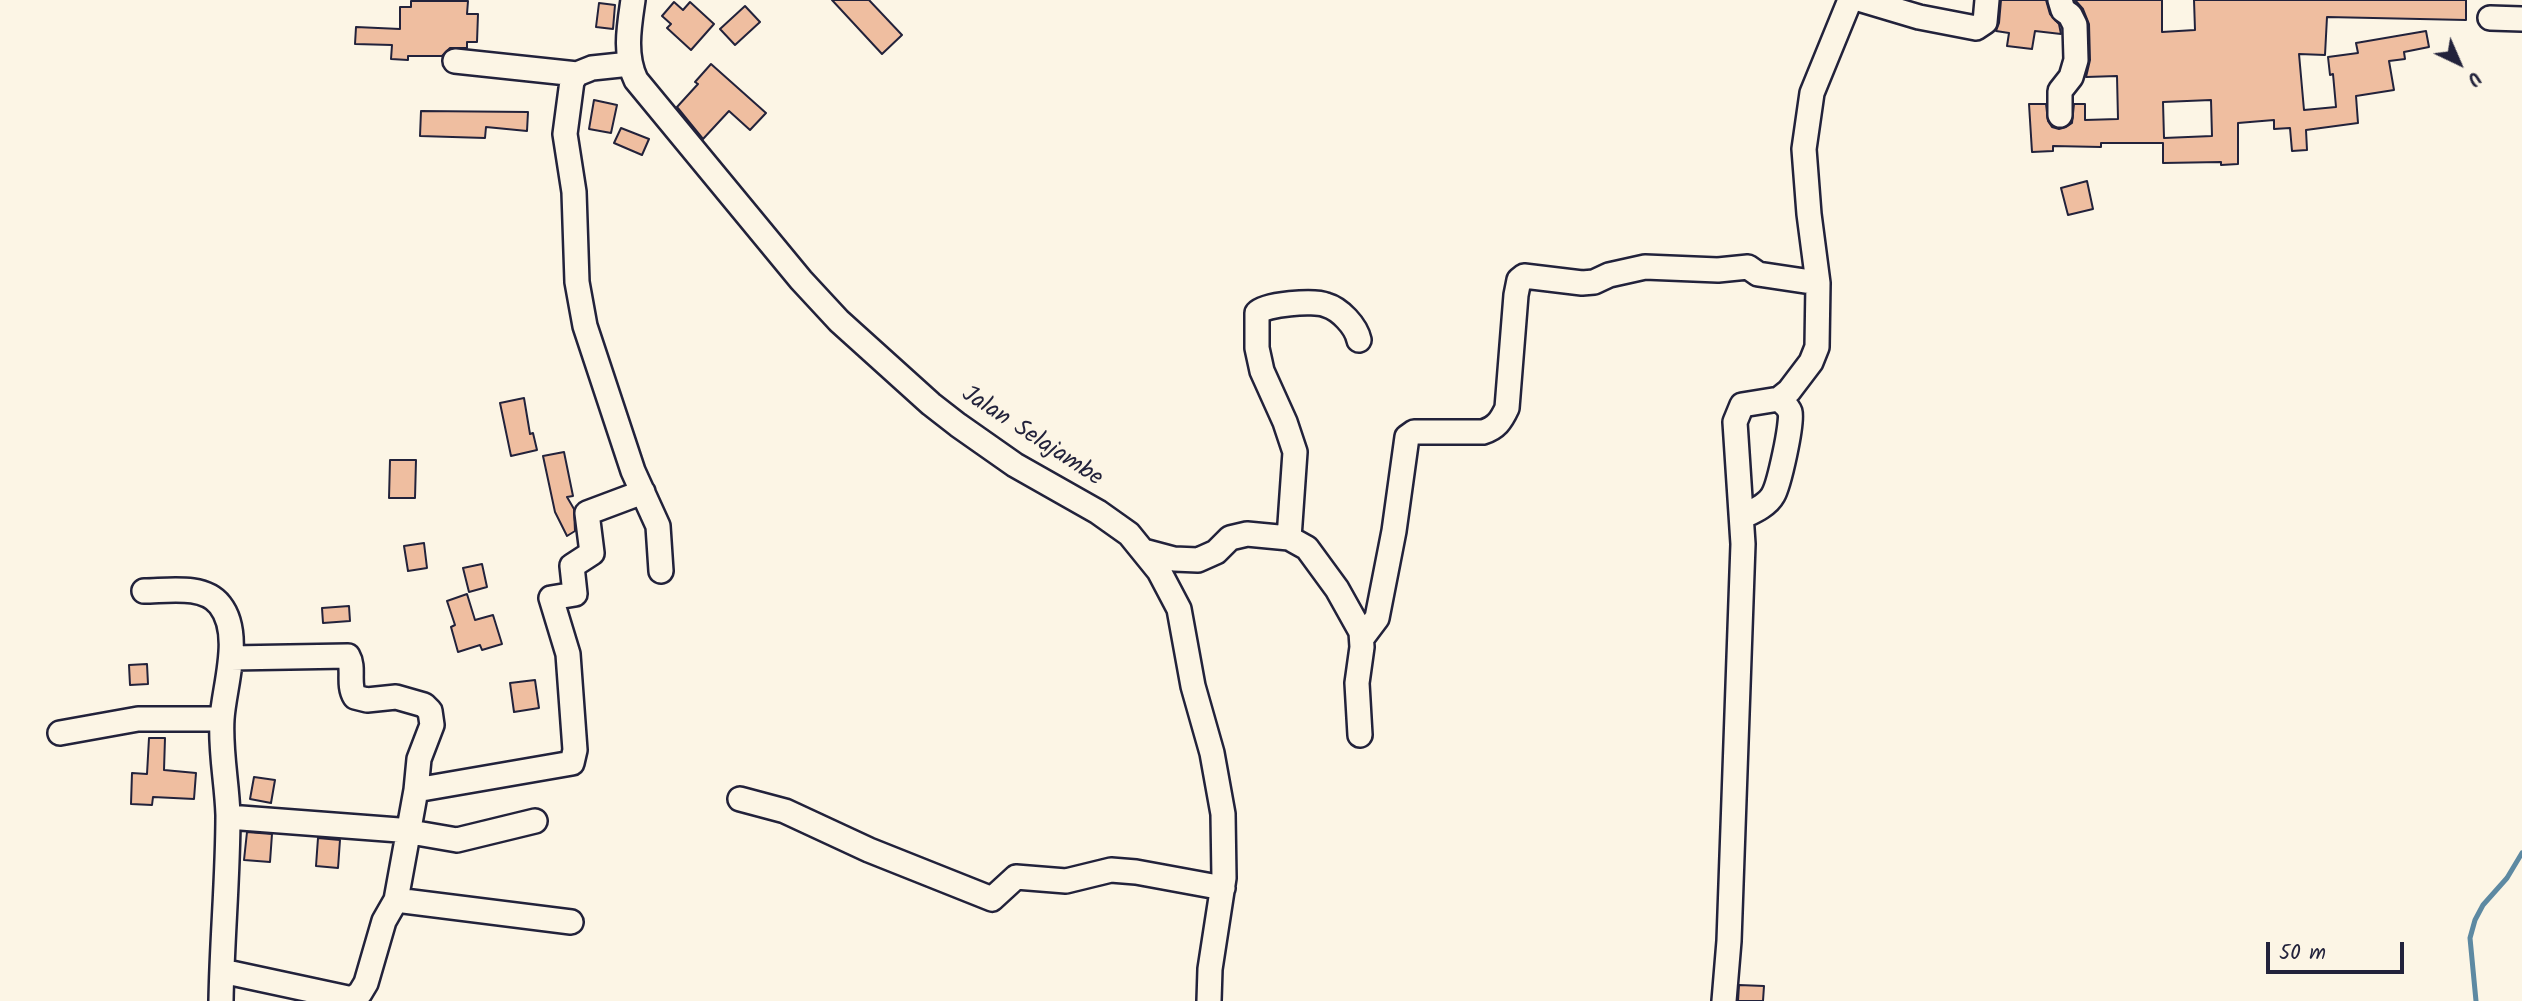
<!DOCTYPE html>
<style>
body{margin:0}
#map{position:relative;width:2522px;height:1001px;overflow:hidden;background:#fcf5e5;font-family:Kalam,sans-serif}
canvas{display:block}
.north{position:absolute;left:2424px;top:28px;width:70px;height:70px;-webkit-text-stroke:5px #fcf5e5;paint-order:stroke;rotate:136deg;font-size:19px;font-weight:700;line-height:28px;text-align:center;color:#22223b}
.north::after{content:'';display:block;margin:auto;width:24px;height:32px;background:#22223b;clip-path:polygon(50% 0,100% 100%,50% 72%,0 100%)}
.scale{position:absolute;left:2266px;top:942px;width:138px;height:32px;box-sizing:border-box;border:4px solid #22223b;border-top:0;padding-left:9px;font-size:21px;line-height:24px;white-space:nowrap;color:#22223b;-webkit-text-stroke:5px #fcf5e5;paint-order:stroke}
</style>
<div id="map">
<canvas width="2522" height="1001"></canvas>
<div class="north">U</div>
<div class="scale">50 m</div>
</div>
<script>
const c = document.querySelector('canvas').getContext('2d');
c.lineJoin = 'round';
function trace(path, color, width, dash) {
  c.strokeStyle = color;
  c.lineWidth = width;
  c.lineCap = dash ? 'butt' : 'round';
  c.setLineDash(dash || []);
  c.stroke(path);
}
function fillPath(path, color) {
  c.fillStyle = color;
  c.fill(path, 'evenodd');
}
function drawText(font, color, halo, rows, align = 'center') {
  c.font = font + ' Kalam,sans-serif';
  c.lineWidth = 7;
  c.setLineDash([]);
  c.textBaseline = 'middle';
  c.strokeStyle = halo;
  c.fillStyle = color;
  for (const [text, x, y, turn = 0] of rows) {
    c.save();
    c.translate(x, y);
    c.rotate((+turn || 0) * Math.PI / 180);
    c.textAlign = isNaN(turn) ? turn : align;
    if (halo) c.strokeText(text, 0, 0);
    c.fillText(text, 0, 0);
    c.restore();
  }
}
const stream = new Path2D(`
 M2476 1001 2470 938 2475 920 2483 905 2507 878 2522 853`);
const building = new Path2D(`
 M832 0H869L902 35 882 54Z
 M2001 0H2046L2050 14 2059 24 2061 34 2035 31 2032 49 2007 46 2009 33 1996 31 1999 23Z
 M2075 0H2162V32L2195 30 2194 0H2466V20L2327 17 2325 55 2299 54 2304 110 2336 107 2333 74 2330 75 2328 57 2358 53 2356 43 2426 31 2429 47 2404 52 2405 59 2389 61 2394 90 2356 96 2358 123 2306 130 2307 150 2292 151 2290 128 2274 129V120L2238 123V164L2221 165V162L2163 163V143H2101V147L2053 146V151L2032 152 2029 104H2046L2048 121 2052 127 2059 129 2066 127 2072 123 2074 104H2085V120L2118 119 2117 76 2086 77 2090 60 2089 24 2083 9ZM2211 100 2212 136 2164 138 2163 102Z
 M411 1H468L467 14H478L477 42H467V48H450L442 56H408V60L391 59 392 45 355 44 356 27 400 29V7H411Z
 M674 2 683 10 690 2 714 24 691 50 667 28 671 24 662 16Z
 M599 3 615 5 613 29 596 27Z
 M745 6 760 22 735 45 720 29Z
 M711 64 766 113 750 130 729 111 703 139 677 107 698 84 695 82Z
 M594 100 617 105 611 133 589 129Z
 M421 111 528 112 527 131 486 127 485 138 420 136Z
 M621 128 649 139 642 155 614 143Z
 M2087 181 2093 209 2068 215 2061 188Z
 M524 398 530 434 533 433 537 450 511 456 500 403Z
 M564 452 573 496 567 497 574 509 575 531 567 536 555 512 543 456Z
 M390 460H416L415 498H389Z
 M424 543 427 568 408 571 404 546Z
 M482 564 487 587 469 592 463 568Z
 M467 594 475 620 493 615 502 644 482 650 480 645 458 652 451 627 455 625 447 601Z
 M349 606 350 621 323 623 322 608Z
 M147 664 148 684 130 685 129 665Z
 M535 680 539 708 514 712 510 683Z
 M149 738H165L164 770 196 773 194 799 153 797 152 805 131 804 132 773 147 774Z
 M254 777 275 780 271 803 250 799Z
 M247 832 272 834 270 862 244 860Z
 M318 838 340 840 338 868 316 866Z
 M1739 985 1764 986 1763 1001H1738Z`);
const minor = new Path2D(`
 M633 0C629 27 624 55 636 80L801 280 839 321 931 404 958 425 1015 465 1098 512 1129 534 1159 571 1179 609 1193 686 1212 753 1223 814 1224 878 1210 969 1209 1001
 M1862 0 1919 17 1976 28 1985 22 1987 0
 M2060 0 2063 10 2070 15 2075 25 2076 60 2071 77 2060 91V115
 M2490 18 2522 19
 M455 61 577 74
 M630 64 592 68 577 74 572 81 565 134 574 192 577 282 585 326 633 471 658 526 661 571
 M1742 517C1752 512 1767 506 1773 495 1779 485 1793 422 1790 412 1788 406 1783 403 1779 399
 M1289 538 1295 452 1285 422 1262 371 1257 348V313C1265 304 1314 300 1326 305 1340 309 1356 326 1359 340
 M1144 551 1174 559 1198 560 1216 552 1230 538 1247 534 1289 538 1307 548 1337 589 1361 632 1362 647 1357 683 1360 735
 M144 591C167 591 204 584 220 605 243 634 224 686 222 719 220 751 227 783 228 815 228 877 222 939 221 1001
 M1362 638 1377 618 1394 531 1407 437 1414 432H1483C1496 428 1501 421 1507 408L1516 295 1519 280 1524 276 1582 283 1594 282 1609 275 1645 267 1718 270 1748 267 1758 274 1818 283
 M60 733 138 719H222
 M416 790 572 763 575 750 568 654 551 598 575 594 572 566 592 553 587 513 643 492
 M740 799 785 811 869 850 992 899 1016 877 1066 881 1111 870 1136 872 1223 888
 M228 817 399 830 457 840 535 821
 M396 900 571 922
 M222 971 343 997 352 999 360 993 366 983 384 921 396 900 416 790 419 759 432 725 430 711 424 705 396 697 367 700 355 697C347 684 355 668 348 656L231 658
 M1724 1001 1729 941 1743 544 1735 422 1742 405 1779 399 1789 391 1811 362 1817 347 1818 283 1809 214 1804 149 1812 93 1850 0`);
const streetNames = [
 ["Jalan Selajambe",1031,438,33]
];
trace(stream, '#5d89a2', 5);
fillPath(building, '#efbea0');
trace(building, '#22223b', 2);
trace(minor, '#22223b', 28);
trace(minor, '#fcf5e5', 23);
drawText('24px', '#22223b', '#fcf5e5', streetNames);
</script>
